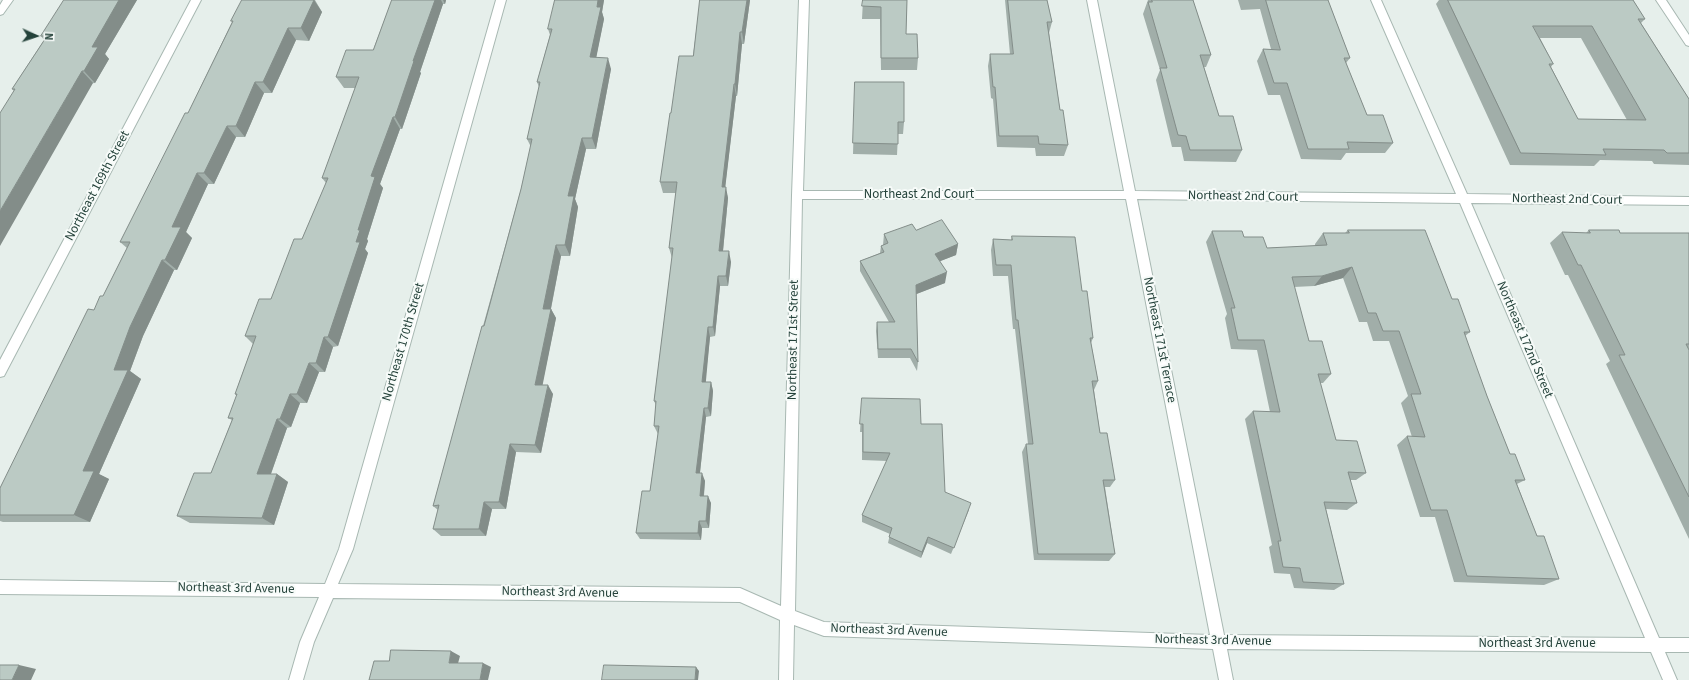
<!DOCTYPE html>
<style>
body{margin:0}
#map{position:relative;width:1689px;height:680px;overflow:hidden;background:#e6efeb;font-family:"Source Sans 3",sans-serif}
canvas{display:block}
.north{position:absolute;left:16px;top:16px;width:40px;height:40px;-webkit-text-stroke:3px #f7fbf9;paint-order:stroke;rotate:93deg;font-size:11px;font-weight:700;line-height:16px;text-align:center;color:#24423a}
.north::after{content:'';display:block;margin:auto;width:14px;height:18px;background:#24423a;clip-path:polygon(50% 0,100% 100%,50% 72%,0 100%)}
</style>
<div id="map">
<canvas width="1689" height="680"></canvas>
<div class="north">N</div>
</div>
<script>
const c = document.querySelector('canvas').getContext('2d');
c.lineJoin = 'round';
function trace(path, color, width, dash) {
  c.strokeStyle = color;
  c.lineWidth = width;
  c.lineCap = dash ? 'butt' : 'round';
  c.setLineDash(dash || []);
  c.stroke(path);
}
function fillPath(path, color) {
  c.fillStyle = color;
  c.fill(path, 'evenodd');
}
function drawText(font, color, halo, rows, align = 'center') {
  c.font = font + ' "Source Sans 3",sans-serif';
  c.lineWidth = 4;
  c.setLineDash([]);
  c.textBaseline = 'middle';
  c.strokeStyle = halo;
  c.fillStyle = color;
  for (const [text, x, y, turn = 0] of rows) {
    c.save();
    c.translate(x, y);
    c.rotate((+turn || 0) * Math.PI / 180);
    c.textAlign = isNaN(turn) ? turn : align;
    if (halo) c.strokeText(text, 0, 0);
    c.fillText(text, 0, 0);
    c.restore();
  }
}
const minor = new Path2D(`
 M3 0H13L3 14 0 15V5Z
 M191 0H201L4 376 0 377V360Z
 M496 0H506L353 549 338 584 740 588 781 606 792 195 799 0H809L803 191H1124L1087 0H1097L1135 191 1456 194 1371 0H1381L1467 194 1689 197V205L1471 203 1659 638H1689V652H1665L1677 680H1663L1651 652 1227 649 1233 680H1219L1213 649 824 636 794 625 793 680H779L780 620 740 602 333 598 314 642 303 680H289L300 642 319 597 0 594V580L325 584 339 549ZM802 199H1126L1210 635 824 622 795 611ZM1137 199 1460 203 1645 638 1224 635Z
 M1656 0H1666L1689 35V46L1686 45Z`);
const wall = new Path2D(`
 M64 0H137L105 54 109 59 95 83 14 91 12 89 44 40 41 36Z
 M242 0H315L322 12 309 41 296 40 272 93H264L245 137H236L214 184H208L186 232 192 238 177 270H174L143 336 130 371 141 379 99 474 109 479 90 522H3L0 521V488L94 310 103 296 127 248 120 242 188 113 232 22 231 21Z
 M392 0H446L445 4H443L420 72 421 73 402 129H400L380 184 383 188 367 239 368 241 365 249 368 253 338 346 333 347 325 372H319L307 403H300L291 427 287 428 271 474H277L288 482 274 525 190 523 177 516 211 473 232 420 228 418 237 396 235 394 253 344 245 336 271 299 302 239 326 183 322 178 355 88H344L336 77 373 50Z
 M555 0H604L602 12 604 19 596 57 611 69 596 149H586L575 199 578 207 570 256H561L551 309 556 318 542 385 553 394 541 453 516 452 506 509H492L486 536H441L433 529 438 510 433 506 521 189 531 147 527 139 539 87 537 82 550 35 548 29Z
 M700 0H750L744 44H742L737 96H736L725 187 728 198 723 251 731 262 728 286H720L715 336 710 337 705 382H711L713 391 711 416 706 417 700 473 705 481 704 496 711 503 709 528H702L701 540 640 539 636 533 650 491 658 434 654 426 656 405 654 401 672 258 669 248 676 193H663L660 182 671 113 693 56Z
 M863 0H907L906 34 918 58 917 70H881L880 19H862Z
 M1005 0H1047L1052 22 1049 33 1060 110 1068 145 1064 156H1036L1035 148 997 147 993 99 991 98 988 66 990 54H1010Z
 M1148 0H1193L1211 55 1206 67H1204L1219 116 1242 150 1236 162 1184 161 1181 147H1172L1156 80 1160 70 1143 14Z
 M1238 0H1328L1350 58 1346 63 1367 115 1393 143 1385 153H1346L1341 160 1301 159 1280 95H1268L1257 61 1263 49H1271L1260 9 1241 10Z
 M1439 0H1633L1645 19 1641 23 1689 99V165L1654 164 1652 161 1600 160 1594 166 1510 165 1436 4ZM1540 38H1581L1627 120 1578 119 1551 67 1553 64Z
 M855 82 904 122 903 134H898L897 155 853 154Z
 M916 230 958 244 956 255 940 261 945 283 916 294 918 362 917 371 910 358H878L876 331 877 322H889L860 271V261L880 253 881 246 883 245 884 234Z
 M1348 230 1452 299 1470 332 1465 336 1487 396 1510 454 1525 480 1517 484 1537 536 1559 579 1544 585 1454 582 1435 517H1420L1397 445 1407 436 1412 437 1401 403 1408 396 1389 341H1373L1367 322H1359L1343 278 1314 286 1294 287 1309 341 1331 374 1323 383H1320L1336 440 1366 473 1356 480H1350L1357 503 1347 510 1326 509 1344 584 1334 590 1294 588 1290 574 1274 573 1269 547 1272 545 1245 419 1253 411 1270 412 1257 350 1231 349 1225 318 1227 314 1206 242 1212 231 1244 237 1267 248 1315 246V244L1323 233H1345Z
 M1589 230 1620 233H1689V539L1606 364 1610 361 1568 275H1565L1550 243 1562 232 1586 233Z
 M1012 236 1082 291 1093 338 1091 343 1098 381 1094 390 1100 433 1115 480 1110 487H1105L1115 554 1109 561 1034 560 1022 452 1026 444H1028L1015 329H1013L1008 276H993L991 250 993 239 1011 240Z
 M862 398 921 424 945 492 969 510 951 554 927 543 921 558 888 543 890 534 862 522V515L887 461 862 460V432H860Z`);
const shadedWall = new Path2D(`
 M119 0H137L105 54 109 59 95 83 84 71 92 47Z
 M314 0 322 12 309 41 301 28Z
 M435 0H441L443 4 420 72 421 73 402 129 395 117 413 61Z
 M443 0H446L445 4Z
 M598 0H604L602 12 604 19 594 69 590 57Z
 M747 0H750L744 44 742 32Z
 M288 28 296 40 272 93 263 82Z
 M740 32 742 44 737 96 735 84Z
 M608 58 611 69 596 149 592 138Z
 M82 71 93 83 0 246V211Z
 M255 82 264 93 245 137 236 126Z
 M734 84 736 96 724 198 722 187Z
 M393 117 400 129 380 184 383 188 367 239 368 241 365 249 368 253 338 346 328 337 356 242 358 230 371 176Z
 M227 126 236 137 214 184 204 173Z
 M582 138 586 149 575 199 578 207 570 256 565 245 568 196Z
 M197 173 208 184 186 232 192 238 177 270 165 260 172 227Z
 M726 187 728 198 722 261 719 251Z
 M958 244 956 255 933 264 935 254Z
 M556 245 561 256 549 318 543 309Z
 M729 251 731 262 728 286 726 276Z
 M162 260 174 270 143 336 130 371 141 379 99 474 109 479 90 522 74 515 83 471 114 370 130 327Z
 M1352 267 1343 278 1314 286 1322 276Z
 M947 272 945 283 914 295 916 285Z
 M718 276 720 286 715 336 713 327Z
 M551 309 556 318 541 393 535 385Z
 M708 327 710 337 705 391 702 382Z
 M324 337 333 347 325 372 316 363Z
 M309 363 319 372 307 403 297 394Z
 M711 382 713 391 711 416 708 408Z
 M548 385 553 394 541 453 535 445Z
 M290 394 300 403 291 427 280 419Z
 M704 408 706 417 699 481 696 473Z
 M277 419 287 428 268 482 257 474Z
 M510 444 516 452 506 509 499 502Z
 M702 473 705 481 703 503 700 496Z
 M277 474 288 482 274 525 262 518Z
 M708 496 711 503 709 528 706 521Z
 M484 502 492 509 486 536 479 529Z
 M699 521 702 528 701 540 698 533Z
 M928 537 927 543 921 558 922 552Z
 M451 651 460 656 457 667 449 663Z
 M483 663 491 667 488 680H480Z
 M19 665 36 669 31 680H12Z
 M696 667 699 671 698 680H695Z`);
const building = new Path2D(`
 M64 0H119L92 47H98L84 71H82L0 211V113L15 89H12L47 36H41Z
 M242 0H314L301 28H288L263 82H255L236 126H227L204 173H197L172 227H181L165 260H162L130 327 114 370H128L83 471H94L74 515H0V488L88 309 94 310 100 296H103L130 242H120L185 113H188L233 21H231Z
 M392 0H435L413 61H414L395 117H393L371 176 375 177 358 230H360L356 242H360L328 337H324L316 363H309L297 394H290L280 419H277L257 474H277L262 518 177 516 194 473H211L233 418H228L237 394H235L256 336H245L259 299H271L294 239H302L328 178H322L359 77H336L346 50H373Z
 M555 0H598L597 7H601L590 57 608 58 592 138H582L568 196H574L565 245H556L543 309H551L535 385H548L535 445 510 444 499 502H484L479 529H433L439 505 433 506 482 326H484L521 189 532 139H527L540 82H537L552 29H548Z
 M700 0H747L742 32H740L735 84H734L722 187H726L719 251H729L726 276H718L713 327H708L702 382H711L708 408H704L696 473H702L700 496H708L706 521H699L698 533H636L642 491H650L659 426H654L656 401H654L673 248H669L677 182H660L670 113H671L679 56H693Z
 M863 0H907L906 34H917L918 58H881V7L862 6Z
 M1008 0H1047L1052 22H1047L1060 110H1063L1068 145 1039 144 1038 136H999L995 87H993L990 54H1013Z
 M1152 0H1193L1211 55H1200L1219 116H1233L1242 150H1190L1186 136 1178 135 1160 68H1167L1148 2H1152Z
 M1266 0H1328L1350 58H1344L1367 115H1383L1393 143 1347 142 1349 149H1308L1287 83H1274L1263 49 1280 50Z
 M1448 0H1633L1645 19H1638L1689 99V153H1667L1664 150 1603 149 1606 155 1521 153ZM1533 26H1592L1646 120 1578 119 1549 64H1553Z
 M855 82H904V122H898V144L853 143Z
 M942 220 958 244 935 254 947 272 916 285 918 362 911 349H878L877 322H895L860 261 884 252 881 246 888 243 884 234 912 224 916 230Z
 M1348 230H1425L1452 299H1458L1470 332H1464L1487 396 1510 454H1515L1525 480H1515L1537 536H1544L1559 579 1467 576 1447 510H1431L1407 436 1425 437 1411 394H1421L1399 331H1383L1376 313H1368L1352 267 1322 276 1292 277 1309 341H1322L1331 374H1318L1336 440 1357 441 1366 473 1348 472 1357 503 1324 502 1344 584 1303 582 1300 568 1283 567 1278 541H1281L1253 411 1280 412 1264 340H1238L1231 308H1235L1212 231H1242L1244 237H1263L1267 248 1327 245 1323 233H1349Z
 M1589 230H1619L1620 233H1689V344H1686L1689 350V497L1619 355H1625L1581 265H1578L1562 232 1590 233Z
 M1012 236 1075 237 1082 291H1087L1093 338H1090L1098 381H1092L1100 433H1107L1115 480H1103L1115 554H1038L1026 444H1033L1018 320H1016L1011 265H996L993 239 1012 240Z
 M862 398 920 399 921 424H942L945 492 971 503 954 548 928 537 922 552 889 537 892 528 862 515 890 453 863 452V424H860Z
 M391 650 451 651 449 663H483L480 680H369L374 661H389Z
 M0 665H19L12 680H0Z
 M604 665 696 667 695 680H602Z`);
const streetNames = [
 ["Northeast 169th Street",98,186,-62],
 ["Northeast 2nd Court",919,195],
 ["Northeast 2nd Court",1243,197,1],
 ["Northeast 2nd Court",1567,200,1],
 ["Northeast 171st Street",794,340,-89],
 ["Northeast 171st Terrace",1159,340,79],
 ["Northeast 172nd Street",1524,340,67],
 ["Northeast 170th Street",404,342,-74],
 ["Northeast 3rd Avenue",236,589,1],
 ["Northeast 3rd Avenue",560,593,1],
 ["Northeast 3rd Avenue",889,631,2],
 ["Northeast 3rd Avenue",1213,641,1],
 ["Northeast 3rd Avenue",1537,644]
];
trace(minor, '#a8b8b2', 2);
fillPath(minor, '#fff');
fillPath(wall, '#a1aea9');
fillPath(shadedWall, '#838d89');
fillPath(building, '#bbcac4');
trace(building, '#838d89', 1);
drawText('13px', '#24423a', '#f7fbf9', streetNames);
</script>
